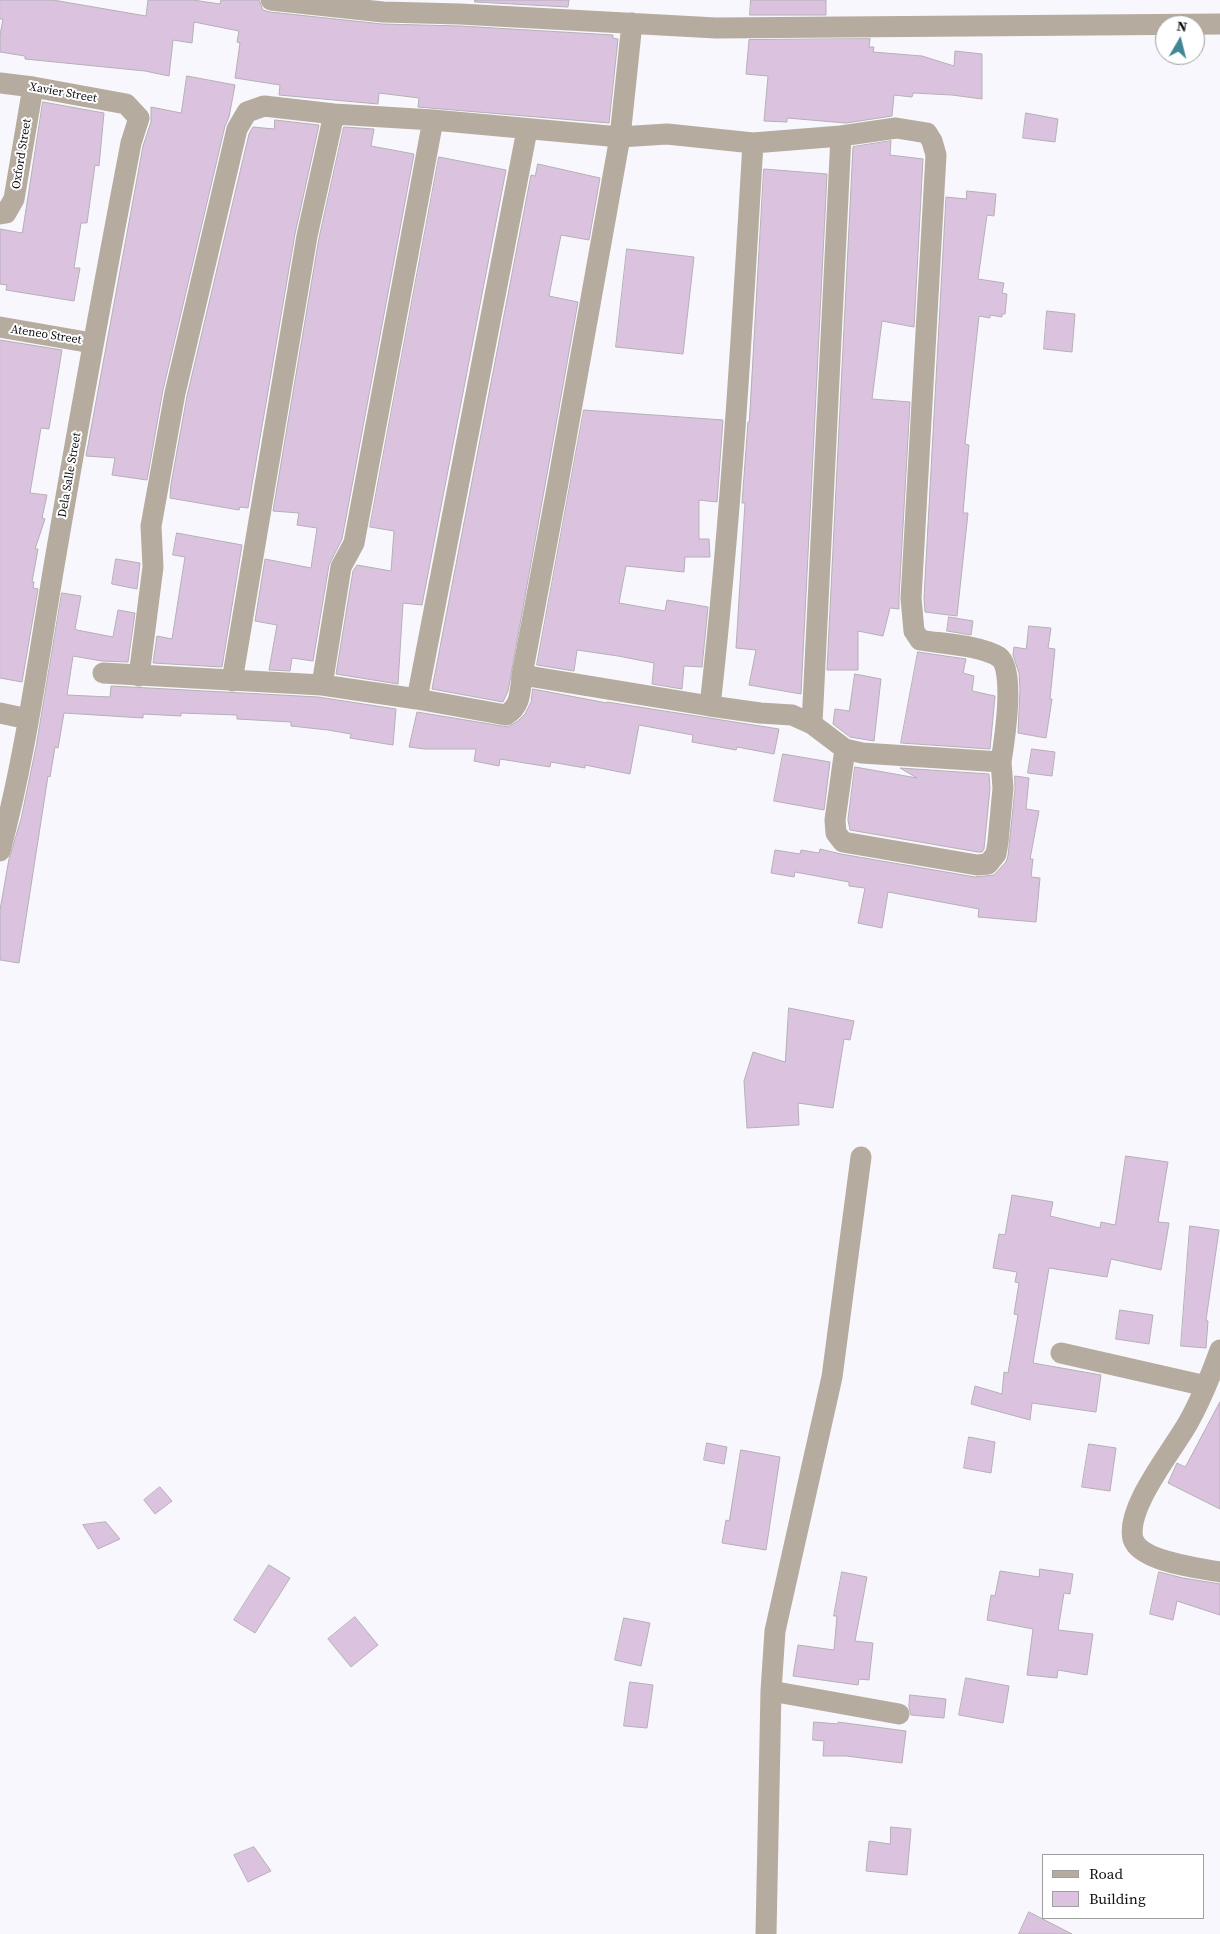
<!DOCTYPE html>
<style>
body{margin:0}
#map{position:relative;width:1220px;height:1934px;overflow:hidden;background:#f8f7fd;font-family:"Source Serif 4",serif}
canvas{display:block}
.legend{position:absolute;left:1042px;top:1854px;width:162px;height:65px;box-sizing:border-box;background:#fff;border:1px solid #9f9fa0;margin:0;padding:6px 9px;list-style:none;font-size:15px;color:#0f0f11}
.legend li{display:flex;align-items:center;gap:10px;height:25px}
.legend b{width:25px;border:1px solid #9f9fa0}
.north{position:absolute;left:1155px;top:15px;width:50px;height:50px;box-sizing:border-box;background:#fff;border:1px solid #9f9fa0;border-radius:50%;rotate:8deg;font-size:14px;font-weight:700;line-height:20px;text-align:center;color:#0f0f11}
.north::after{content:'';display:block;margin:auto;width:18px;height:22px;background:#428694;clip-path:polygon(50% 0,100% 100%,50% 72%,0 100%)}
</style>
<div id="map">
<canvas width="1220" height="1934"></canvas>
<ul class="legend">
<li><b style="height:6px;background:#b5ab9e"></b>Road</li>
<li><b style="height:14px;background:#dbc3e0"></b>Building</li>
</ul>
<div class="north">N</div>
</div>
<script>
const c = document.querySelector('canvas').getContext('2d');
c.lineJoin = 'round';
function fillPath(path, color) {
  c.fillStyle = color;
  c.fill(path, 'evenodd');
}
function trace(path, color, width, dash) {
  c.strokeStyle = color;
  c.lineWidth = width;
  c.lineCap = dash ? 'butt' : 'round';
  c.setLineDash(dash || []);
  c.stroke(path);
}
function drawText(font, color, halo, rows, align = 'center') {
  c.font = font + ' "Source Serif 4",serif';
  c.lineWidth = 4;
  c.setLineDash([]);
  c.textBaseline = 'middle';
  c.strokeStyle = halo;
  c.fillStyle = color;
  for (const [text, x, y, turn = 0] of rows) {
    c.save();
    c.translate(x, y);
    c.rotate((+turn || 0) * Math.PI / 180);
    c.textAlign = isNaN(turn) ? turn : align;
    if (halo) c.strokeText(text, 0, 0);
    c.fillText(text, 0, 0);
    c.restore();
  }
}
const building = new Path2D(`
 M0 0H53L146 16 148 0H193L220 4 221 0H259L263 10 270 12 382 24 460 26 613 35V38L618 39 609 123 418 107 419 98 379 93 378 104 279 95 280 85 235 78 240 43 237 42 239 31 194 22 192 43 173 40 169 76 145 71 25 59V56L0 52V35L3 19H0Z
 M475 0H569L568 7 475 2Z
 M751 0H826V15H750Z
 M870 39 869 47H874L873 52 922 56 954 66 955 51 982 54V99L952 95 913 93 912 97 894 95 892 116 846 123 787 118V122L764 121 768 76 746 74 749 40Z
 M187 76 235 85 229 117 225 126 163 390 147 480 112 475 115 458 86 456 143 146 151 122V107L181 113Z
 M43 102 104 113 99 166 95 165 87 223H81L74 268H80L74 301 6 290 7 285 0 284V229L22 233Z
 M1026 113 1058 119 1055 142 1023 138Z
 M275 120 319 125 295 234 248 508 240 507 239 510 170 498 171 484 187 396 249 134 253 127 274 129Z
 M344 127 374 129 371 146 414 154 342 539 329 565 313 661 292 658 290 671 269 670 277 625 255 621 265 559 311 568 317 528 297 525 299 513 273 511 319 238Z
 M891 141 890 155 923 159 914 327 882 321 872 399 910 402 899 597V609L890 608 883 636 858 631V670H827L853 147Z
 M439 157 506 170 422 605 403 603 398 684 336 674 353 571 357 565 391 571 394 531 370 527Z
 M538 164 600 178 589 240 561 235 549 296 578 302 508 691 503 702 432 689 531 175 535 176Z
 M764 169 827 174 801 694 749 685 756 650 736 648 745 503H742L748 422H749Z
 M967 191 996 194 994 216 987 215 978 279 1004 283 1002 293 1007 294 1005 314H1002V317L990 315V318L979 316 965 444 969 445 963 513H968L957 616 925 612 924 598 946 197 966 199Z
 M627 249 694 257 683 354 616 347Z
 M1047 311 1075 314 1072 352 1044 349Z
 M0 340 62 350 49 429 41 428 30 493 47 495 42 518 45 519 35 549H38L32 582H34L33 588 38 589 22 682 0 678Z
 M584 410 723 420 717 502 699 500V539H709L710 557H685L684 572 626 566 619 603 665 611 667 600 708 607 702 667 684 666 682 689 652 684 654 663 618 656 577 650 574 671 537 665Z
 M177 533 242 545 222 667 153 663 157 636 172 639 185 557 173 555Z
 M116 559 140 563 137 589 112 584Z
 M62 593 81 596 75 629 77 630 113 637 118 610 135 613 128 662 102 661 73 656 67 695 110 697 111 686 318 697 396 709 393 745 350 738 351 734 328 730 291 726V722L237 719V715L181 713V716L143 714V718L64 713 58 748 55 747 50 777 48 776 19 963 0 960V910L9 859 21 819 36 747Z
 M949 617 973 621 971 635 947 631Z
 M1029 626 1051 628 1048 648 1055 649 1050 699H1052L1046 738 1018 733 1020 690 1019 673 1013 655 1014 647 1026 649Z
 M918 652 966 659 963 673 974 676 972 691 995 696 990 749 901 743Z
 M855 674 881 679 874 741 850 737 833 724 835 709 849 711Z
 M533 689 607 703V702L779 729 774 754 737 747 736 750 692 742 693 735 639 725 630 774 585 765V768L551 762 550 767 500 759 499 766 474 761 476 749H425L409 747 417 712 508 727 518 721 525 714 531 702Z
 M1032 749 1055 752 1052 776 1028 773Z
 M783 754 830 762 824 810 774 801Z
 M855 767 917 778 900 768 989 774 990 788 984 849 982 852H978L850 830 848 820Z
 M1015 776 1029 778 1026 809 1039 811 1030 859H1033L1031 877 1040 878 1036 922 978 917 979 909 888 892 882 928 858 923 865 888 849 886V882L795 872 794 877 771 873 775 850 800 854 801 850 819 853 820 849 841 854 975 877 994 875 1006 862 1008 856 1015 789Z
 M789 1008 854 1021 850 1040 844 1039 833 1108 798 1103 799 1125 747 1128 744 1081 753 1052 785 1062Z
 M1126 1156 1168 1162 1158 1222 1169 1223 1161 1270 1111 1259 1107 1277 1049 1268 1033 1363 1101 1375 1096 1412 1032 1403 1030 1420 971 1404 975 1386 1002 1394 1004 1372 1008 1373 1018 1315 1014 1314 1019 1283 1015 1282 1017 1272 993 1268 999 1234 1005 1235 1012 1195 1053 1202 1050 1216 1100 1228 1101 1222 1115 1225Z
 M1190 1226 1219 1230 1206 1320 1208 1321 1206 1348 1181 1346Z
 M1120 1310 1153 1315 1149 1344 1116 1339Z
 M1220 1402V1509L1168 1483 1177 1463 1185 1467Z
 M969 1437 995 1442 991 1473 964 1468Z
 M707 1443 727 1447 724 1464 704 1460Z
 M1089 1444 1116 1448 1110 1491 1082 1487Z
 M741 1450 780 1457 766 1550 722 1543 726 1520 729 1521Z
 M160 1487 172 1501 155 1514 144 1500Z
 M106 1522 120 1539 98 1549 83 1525Z
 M269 1565 290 1578 255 1633 234 1620Z
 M1040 1569 1073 1574 1070 1594 1064 1593 1058 1630 1093 1634 1087 1675 1058 1670 1057 1678 1027 1675 1033 1629 987 1620 991 1595 995 1596 1000 1571 1039 1577Z
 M842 1572 867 1577 855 1641 873 1643 869 1680 859 1679 858 1685 793 1676 798 1645 834 1650 837 1616H834Z
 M1159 1572 1183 1578 1220 1584V1615L1177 1601 1173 1620 1150 1614Z
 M355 1617 378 1645 351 1667 328 1639Z
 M624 1618 650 1623 641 1666 615 1660Z
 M966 1678 1009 1686 1003 1723 959 1715Z
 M630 1682 653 1685 647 1728 624 1726Z
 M910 1695 946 1699 944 1718 911 1715 909 1707Z
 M814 1722 838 1724V1722L906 1731 902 1763 846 1756H823L824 1741 813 1740Z
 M891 1827 911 1829 907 1875 866 1871 869 1841 890 1844Z
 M254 1847 271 1871 248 1882 234 1855Z
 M1029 1912 1072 1934H1019Z`);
const minor = new Path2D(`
 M271 0 383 12 460 14 716 28 1220 24
 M0 83 33 87 126 104 139 118 131 143C104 284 78 425 54 566 38 661 25 758 0 851
 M0 214 6 213 14 199 33 87
 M0 327 92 343
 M103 673 322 685 417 699 506 715C521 706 520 692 522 675L556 494 620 137 632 23
 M522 675 710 706 760 713 792 715 812 724 845 749 862 753 1001 762 1003 788 998 842 996 854 988 864 977 865 843 842 836 833 835 820 845 749
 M139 676 153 567 151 526 175 393 237 129 247 112 264 106 334 114 433 120 620 137 667 134 753 143 841 136 896 128 927 133 932 141 936 155 911 598 914 631 920 640C943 644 980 645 999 657 1016 669 1004 743 1001 762
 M232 681 307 236 334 114
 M322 685 341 567 354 543 433 120
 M417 699 527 130
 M710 706C731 519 742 331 753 143
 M0 713 28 719
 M812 724 841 136
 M1220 1350C1211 1375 1201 1400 1188 1423 1173 1450 1125 1508 1133 1539 1140 1562 1200 1568 1220 1572
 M1061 1353 1206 1386
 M771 1691 899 1714
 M766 1934 771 1691 775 1631 832 1377 861 1157`);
const streetNames = [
 ["Xavier Street",63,93,10],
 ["Oxford Street",22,154,-81],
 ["Ateneo Street",46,335,9],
 ["Dela Salle Street",70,475,-80]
];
fillPath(building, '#dbc3e0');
trace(building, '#b4b0b5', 1);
trace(minor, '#b5ab9e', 21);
drawText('12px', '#0f0f11', '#fff', streetNames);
</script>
